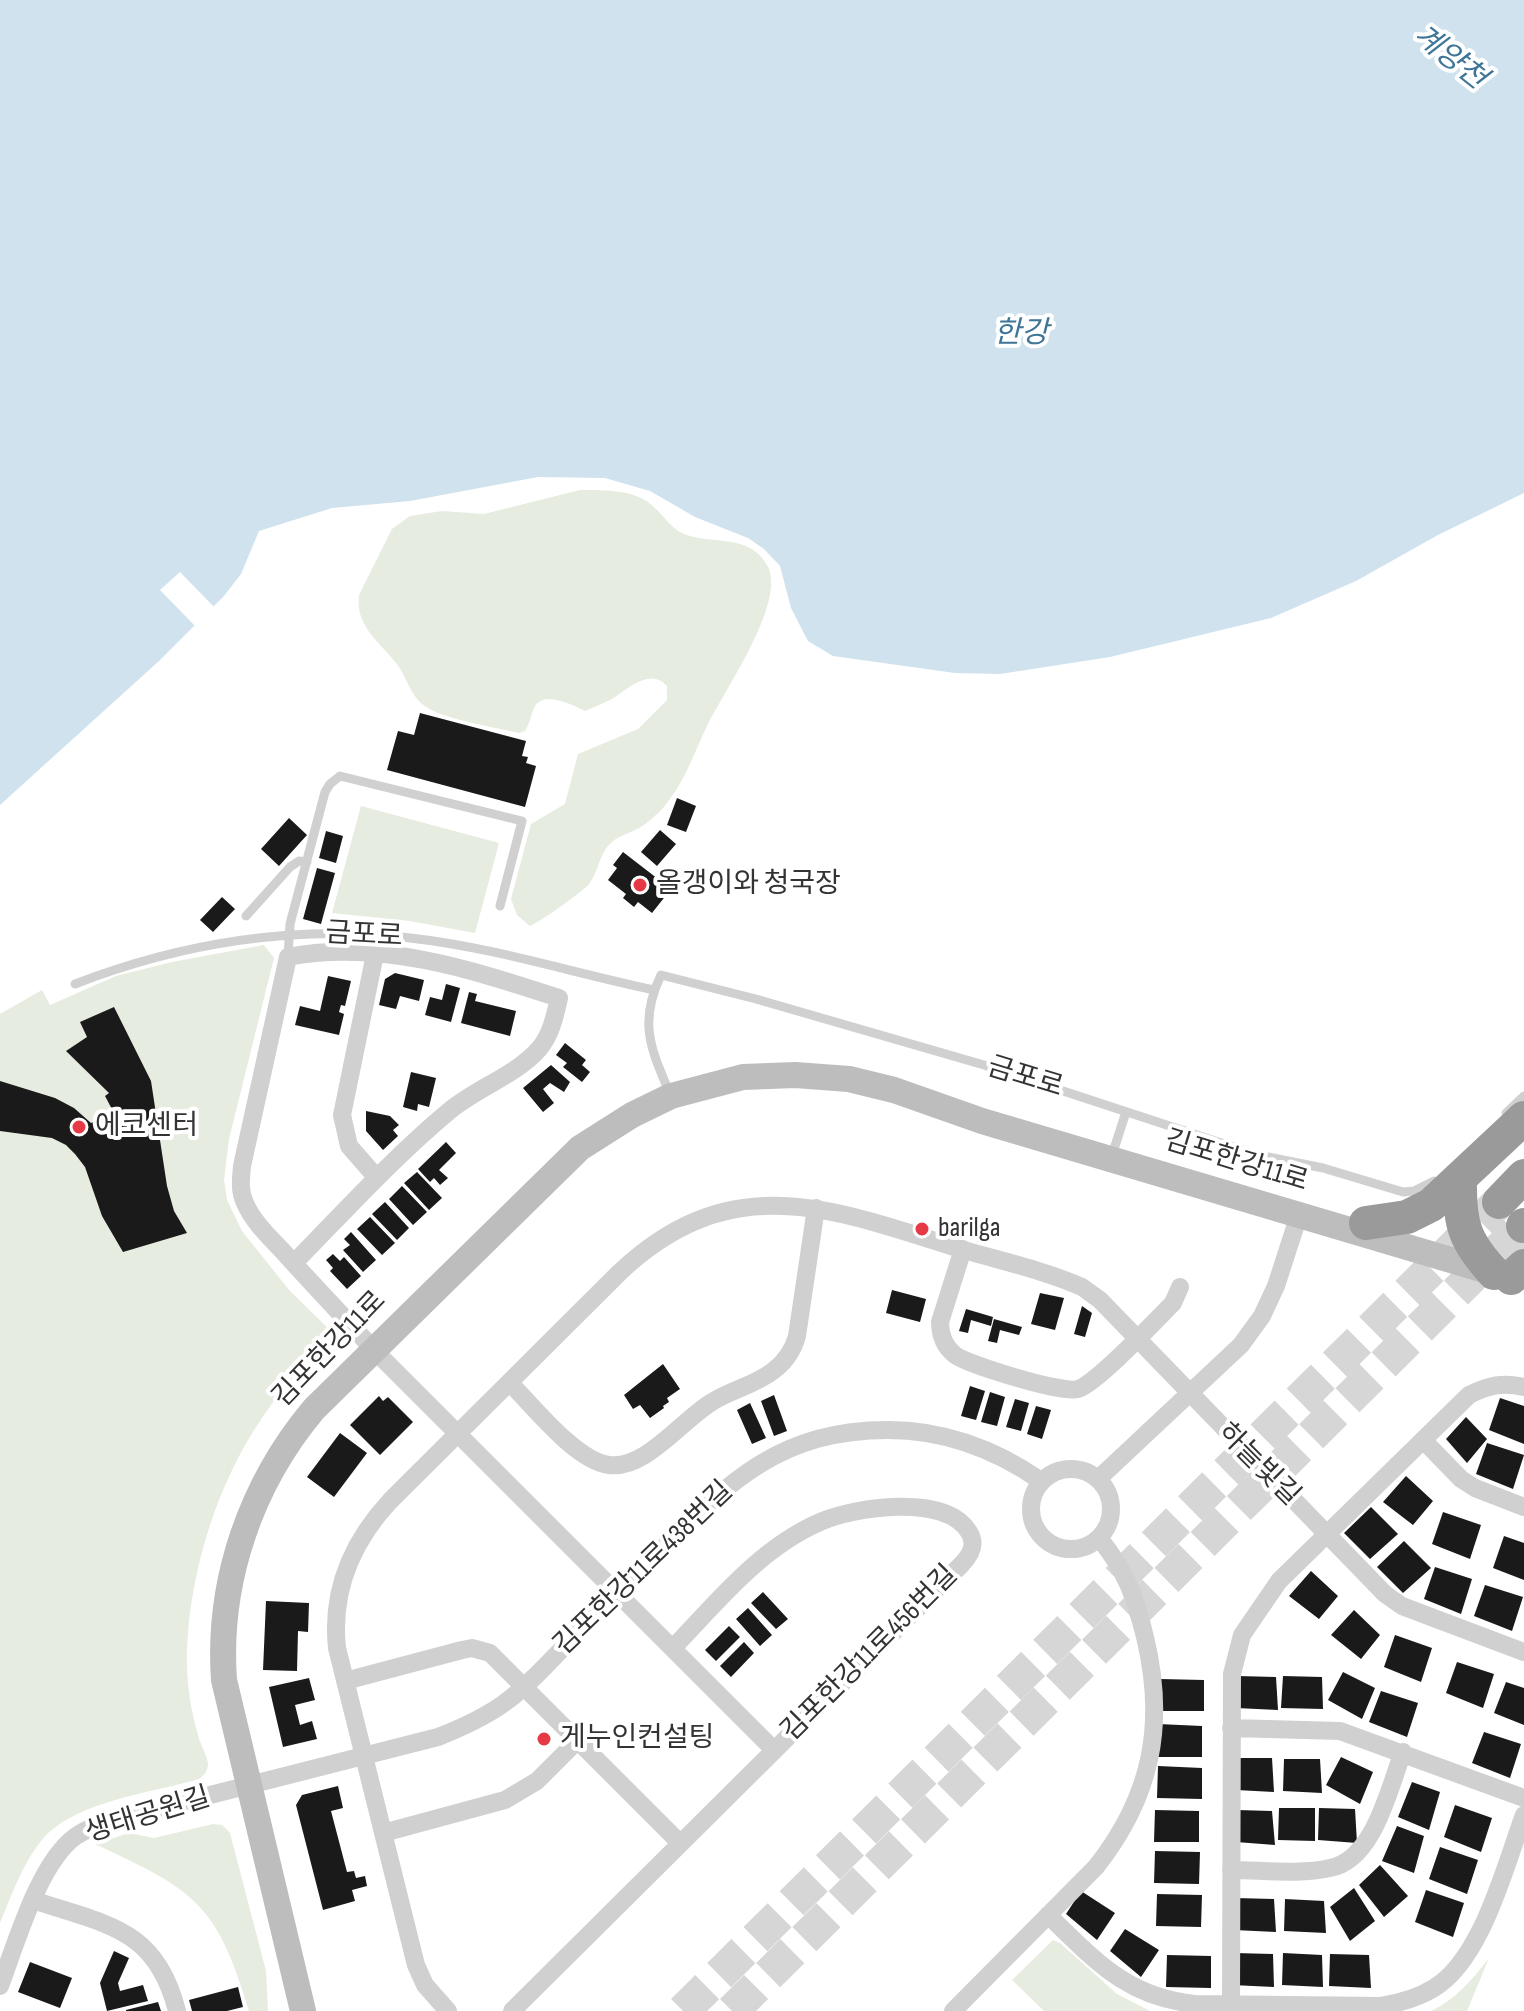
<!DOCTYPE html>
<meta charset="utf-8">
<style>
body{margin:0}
canvas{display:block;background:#fff}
</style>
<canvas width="1524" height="2011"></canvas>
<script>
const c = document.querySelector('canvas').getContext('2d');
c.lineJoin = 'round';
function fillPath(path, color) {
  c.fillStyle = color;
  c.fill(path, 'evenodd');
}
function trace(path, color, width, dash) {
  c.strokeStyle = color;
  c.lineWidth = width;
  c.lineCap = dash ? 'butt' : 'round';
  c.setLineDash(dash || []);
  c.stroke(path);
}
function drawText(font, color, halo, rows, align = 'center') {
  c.font = font + ' "Sofia Sans Condensed","Noto Sans KR",sans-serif';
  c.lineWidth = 8;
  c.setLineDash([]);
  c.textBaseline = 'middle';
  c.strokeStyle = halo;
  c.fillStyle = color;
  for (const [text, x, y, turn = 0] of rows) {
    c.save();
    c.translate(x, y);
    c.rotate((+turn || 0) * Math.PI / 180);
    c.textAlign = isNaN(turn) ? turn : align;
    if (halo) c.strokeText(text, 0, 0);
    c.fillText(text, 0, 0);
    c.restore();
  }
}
const green = new Path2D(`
 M580 490C605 490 637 489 655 508 664 516 671 528 682 533 711 546 751 532 768 567 786 604 722 694 706 728 693 756 683 785 663 808 656 815 648 823 639 828 631 833 620 835 612 842 599 853 599 871 589 884 585 890 537 924 530 926L517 915 511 899 531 824 565 804 578 754 638 729 667 700V686C649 666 626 691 610 700 602 704 594 707 585 711 573 705 545 691 535 706 531 714 530 723 525 731L519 733C497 728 445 719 428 708 410 698 408 678 396 663 379 641 355 626 359 595L392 529 410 516 442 511 484 514Z
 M361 806 499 843 475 933 410 921 332 913Z
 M264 945 274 958 229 1139 224 1180 227 1200 242 1231 290 1291 333 1333 331 1344C311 1364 288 1383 271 1405 223 1470 195 1553 188 1632 185 1668 188 1701 198 1735 200 1744 207 1755 208 1764 208 1771 204 1775 199 1779 152 1793 73 1801 41 1841 22 1865 12 1894 0 1923V1014L42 990 50 1005 116 976 172 962Z
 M213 1824 222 1825 230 1833 266 1971 268 2011H249C217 1903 194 1890 95 1844L129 1833 154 1838Z
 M1053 1940 1060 1943 1117 1994 1150 2011H1044L1012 1980Z
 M1489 1958 1467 2011H1431C1456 1999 1472 1980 1489 1958Z`);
const water = new Path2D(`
 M0 0H1524V493L1438 535 1356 581 1271 618 1110 657 1000 674 955 673 833 656 808 641 791 608 780 566 764 549 748 538 695 517 650 491 605 478 538 477 410 501 332 508 259 531 241 574 224 596 159 661 0 805Z`);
const pier = new Path2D(`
 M180 572 216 609 197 628 160 590Z`);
const building = new Path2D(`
 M420 713 526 741 522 756 528 757 526 763 536 766 525 807 387 770 398 731 414 735Z
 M677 798 696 806 686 832 667 825Z
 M289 818 307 835 279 866 261 849Z
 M660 830 676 844 657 866 641 852Z
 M326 831 343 836 336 863 319 858Z
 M623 852 671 889 652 913 638 902 634 907 623 898 626 894 608 880 617 868 613 865Z
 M317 868 335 873 321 924 303 919Z
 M222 897 235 909 213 932 200 920Z
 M395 973 424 980 419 1001 400 996 396 1009 379 1005 385 979Z
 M328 976 351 981 345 1006 341 1005 339 1012 344 1014 339 1035 295 1025 300 1006 320 1011Z
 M446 984 460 988 451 1022 425 1015 430 997 442 1000Z
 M469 992 477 994 475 1001 516 1011 510 1036 461 1023Z
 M114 1007 151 1081 167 1186 174 1211 187 1233 123 1252 102 1216 85 1167 75 1154 66 1145 52 1138 0 1131V1081L55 1098 74 1108 91 1123 114 1113 105 1096 109 1093 66 1051 87 1037 80 1022Z
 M565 1043 586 1060 582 1065 590 1072 582 1082 563 1067 567 1063 556 1055Z
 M551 1065 570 1082 564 1092 550 1083 543 1089 554 1103 543 1112 523 1088Z
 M411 1072 436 1078 429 1107 418 1104 417 1111 403 1107Z
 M366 1111 390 1116 399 1125 393 1130 398 1136 383 1150 366 1131Z
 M446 1142 456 1153 439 1170 448 1178 440 1185 434 1178 430 1182 418 1169Z
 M417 1172 442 1198 429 1210 404 1183Z
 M402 1186 427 1212 413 1225 389 1199Z
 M385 1202 409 1228 397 1240 372 1214Z
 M370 1217 395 1243 382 1255 357 1229Z
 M351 1232 376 1260 363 1272 343 1250 350 1245 344 1239Z
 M333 1254 340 1261 344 1257 361 1276 347 1289 330 1271 333 1268 326 1260Z
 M892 1290 926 1299 920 1322 886 1313Z
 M1040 1293 1064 1298 1055 1330 1031 1324Z
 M1082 1306 1092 1313 1085 1337 1074 1334Z
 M966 1309 993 1317 991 1326 971 1320 968 1333 959 1331Z
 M994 1319 1022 1327 1019 1335 1000 1330 997 1343 988 1341Z
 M663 1364 680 1389 667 1398 669 1402 663 1406 664 1408 650 1418 640 1405 633 1409 624 1395Z
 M970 1386 985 1391 976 1420 961 1416Z
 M990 1392 1005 1397 997 1426 981 1422Z
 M774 1395 787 1431 774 1436 761 1401Z
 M379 1396 383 1401 388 1397 413 1422 380 1455 350 1425Z
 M1500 1398 1524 1406V1444L1489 1430Z
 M1015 1399 1029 1403 1021 1431 1006 1427Z
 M750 1403 766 1438 752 1444 737 1410Z
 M1036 1406 1051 1410 1042 1439 1027 1434Z
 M1466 1417 1487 1439 1467 1463 1446 1439Z
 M340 1433 367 1453 334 1497 307 1477Z
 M1487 1443 1524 1455 1513 1489 1476 1474Z
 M1406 1476 1433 1501 1413 1525 1383 1502Z
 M1371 1507 1398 1534 1370 1559 1344 1533Z
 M1443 1512 1481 1525 1470 1559 1432 1544Z
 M1504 1536 1524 1543V1580L1493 1568Z
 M1404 1541 1431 1568 1403 1593 1377 1567Z
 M1435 1567 1472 1579 1461 1614 1424 1599Z
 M1311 1571 1338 1596 1319 1619 1289 1596Z
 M1485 1585 1523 1597 1512 1631 1474 1616Z
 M763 1592 788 1619 776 1629 751 1603Z
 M266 1601 309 1603 308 1632 298 1631 297 1671 263 1670Z
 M748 1608 772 1635 760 1646 736 1619Z
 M1354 1610 1380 1635 1361 1659 1331 1635Z
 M729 1626 740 1637 716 1661 705 1650Z
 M1395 1635 1432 1648 1421 1682 1384 1667Z
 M744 1642 754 1653 731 1677 720 1666Z
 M1457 1662 1494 1674 1483 1708 1446 1693Z
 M1343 1672 1375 1688 1362 1719 1328 1700Z
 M1237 1676 1276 1677 1278 1710 1236 1708Z
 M1283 1676 1322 1677 1323 1709 1281 1708Z
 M309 1678 315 1700 295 1705 300 1725 312 1721 317 1739 283 1747 269 1687Z
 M1160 1679 1204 1680V1711H1159Z
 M1506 1682 1524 1688V1725L1494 1713Z
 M1381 1691 1418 1703 1407 1737 1369 1722Z
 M1158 1724 1202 1726V1757H1156Z
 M1484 1732 1521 1744 1510 1778 1472 1763Z
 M1341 1757 1373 1772 1360 1804 1326 1785Z
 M1237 1758H1272L1274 1792 1236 1790Z
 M1284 1759H1320L1322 1793 1283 1791Z
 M1158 1766 1202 1768V1799L1157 1798Z
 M1412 1782 1440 1792 1429 1830 1398 1817Z
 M338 1786 343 1808 331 1811 347 1872 354 1871 356 1878 365 1876 367 1886 352 1890 355 1901 323 1910 296 1805 302 1795Z
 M1455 1805 1492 1818 1481 1852 1444 1837Z
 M1279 1808H1315V1841L1278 1840Z
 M1319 1808 1355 1809 1357 1843 1318 1840Z
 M1155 1810 1199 1811V1842H1154Z
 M1237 1810 1272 1811 1275 1845 1236 1842Z
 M1397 1826 1424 1836 1414 1873 1382 1861Z
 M1440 1847 1478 1860 1467 1894 1429 1879Z
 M1155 1851 1200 1852 1199 1884 1154 1883Z
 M1380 1865 1408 1896 1384 1917 1359 1885Z
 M1354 1888 1375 1921 1350 1941 1330 1907Z
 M1426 1890 1464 1903 1453 1937 1415 1922Z
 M1081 1891 1115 1913 1097 1940 1066 1914Z
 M1157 1894 1202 1895 1201 1927 1156 1926Z
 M1235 1898 1274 1899 1276 1932 1234 1930Z
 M1285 1899 1324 1901 1326 1933 1284 1931Z
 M1125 1929 1159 1950 1141 1977 1110 1951Z
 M114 1951 129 1958 118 1983 120 1991 143 1985 148 2001 107 2011 100 1983Z
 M1234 1953 1273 1954 1274 1987 1232 1985Z
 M1283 1953 1322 1955 1323 1987 1282 1985Z
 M1330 1954 1369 1955 1371 1988 1329 1986Z
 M1167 1955 1211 1956V1988L1166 1987Z
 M30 1962 72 1978 60 2008 18 1992Z
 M238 1987 243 2007 227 2011H192L189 2000Z
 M158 2002 161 2011H126V2010Z`);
const highwayTunnel = new Path2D(`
 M683 2011 1499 1202
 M732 2011 1523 1226`);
const lane = new Path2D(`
 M246 916 290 867 299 861 307 862
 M288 957 290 924 325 792 330 784 340 776 522 821 500 906
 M75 984C181 943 296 924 410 938 492 947 573 973 654 990
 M670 1094C651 1049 638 1023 661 975L756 999 984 1065 1258 1155 1323 1168 1403 1192 1414 1191 1434 1181
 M1506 1113 1524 1096
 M1114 1149 1126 1112`);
const street = new Path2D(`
 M375 954 342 1115 349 1146 377 1178
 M963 1249 940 1322C940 1335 945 1347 955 1355 969 1365 1063 1394 1078 1389 1097 1383 1156 1320 1173 1303L1180 1287
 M294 1263C344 1212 393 1158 448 1112 476 1088 515 1076 539 1049 551 1035 555 1016 559 998 473 970 379 939 288 957L242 1166C241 1178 239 1191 245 1203 254 1224 273 1240 288 1257 316 1288 345 1318 373 1349L773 1749
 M510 1383C533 1406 576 1461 609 1465 645 1470 682 1420 712 1402 731 1390 755 1385 773 1371 785 1362 793 1351 797 1336L816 1208
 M1424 1441 1461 1479 1475 1488 1524 1507
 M1031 1509a40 40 0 1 1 80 0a40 40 0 1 1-80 0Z
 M1098 1479 1241 1345 1262 1316 1276 1286 1299 1215
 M345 1681 462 1650 472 1648 490 1653 680 1843
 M1231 1728 1340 1731 1524 1798
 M383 1833 505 1800 537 1781 578 1740
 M1231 1870C1262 1870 1299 1875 1330 1868 1374 1860 1389 1788 1403 1752
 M33 1900C106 1925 156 1927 177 2011
 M1048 1915C1095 1960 1126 1997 1195 2004L1381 2006C1400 2003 1418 1998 1434 1988 1482 1959 1505 1866 1524 1815
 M0 1986C16 1944 39 1862 76 1836 88 1828 102 1823 116 1819L438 1737C461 1728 483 1718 503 1704 526 1688 545 1666 565 1646 597 1615 628 1583 660 1551 730 1480 782 1430 888 1430 945 1430 995 1449 1041 1481
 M1231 2003 1232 1674 1242 1635 1279 1581 1469 1395C1489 1385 1503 1382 1524 1387
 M448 2011 425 1985 416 1965 337 1648C331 1591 352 1542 390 1501L620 1272C729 1169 829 1207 954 1247 996 1260 1041 1269 1082 1287L1100 1300 1385 1594 1402 1606 1524 1652
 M512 2011 961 1565C970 1556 977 1545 969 1532 946 1493 854 1507 820 1522 760 1548 717 1602 673 1648
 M953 2011 1096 1867C1152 1796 1166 1724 1145 1637 1135 1596 1126 1571 1099 1538`);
const secondary = new Path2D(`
 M303 2011 224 1680C217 1581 251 1484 314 1409L580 1148 632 1115 671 1096 743 1077 795 1075 849 1079 894 1090 982 1121 1498 1274`);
const highway = new Path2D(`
 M1460 1179C1459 1223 1464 1241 1494 1273
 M1499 1202 1524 1176
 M1366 1223 1407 1217 1431 1205 1524 1118
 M1523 1226 1524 1225
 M1511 1278 1524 1266`);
const markers = [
 [640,885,8,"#e63946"],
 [79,1127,8,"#e63946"],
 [922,1229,8,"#e63946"],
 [544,1739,8,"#e63946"]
];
const poiNames = [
 ["올갱이와 청국장",656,885],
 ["에코센터",95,1127],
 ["barilga",938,1229],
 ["게누인컨설팅",560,1739]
];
const streetNames = [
 ["금포로",364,936,3],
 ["금포로",1025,1078,17],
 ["김포한강11로",1236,1162,17],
 ["김포한강11로",330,1350,-46],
 ["하늘빛길",1258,1465,45],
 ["김포한강11로438번길",644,1569,-44],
 ["김포한강11로456번길",870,1654,-45],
 ["생태공원길",148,1816,-17]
];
const waterNames = [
 ["계양천",1449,58,38],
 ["한강",1021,334]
];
fillPath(green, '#e6ecdf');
fillPath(water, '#cfe2ee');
fillPath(pier, '#fff');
fillPath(building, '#1a1a1a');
trace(highwayTunnel, '#d6d6d6', 34, [34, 17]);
trace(lane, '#d0d0d0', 9);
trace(street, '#d0d0d0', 18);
trace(secondary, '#bdbdbd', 26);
trace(highway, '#9a9a9a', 34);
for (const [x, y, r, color] of markers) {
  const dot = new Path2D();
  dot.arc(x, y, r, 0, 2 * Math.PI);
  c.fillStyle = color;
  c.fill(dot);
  trace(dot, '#fff', 3);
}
drawText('28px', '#333', '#fff', poiNames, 'left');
drawText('28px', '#333', '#fff', streetNames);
drawText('italic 30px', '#3f7597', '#fff', waterNames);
</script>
